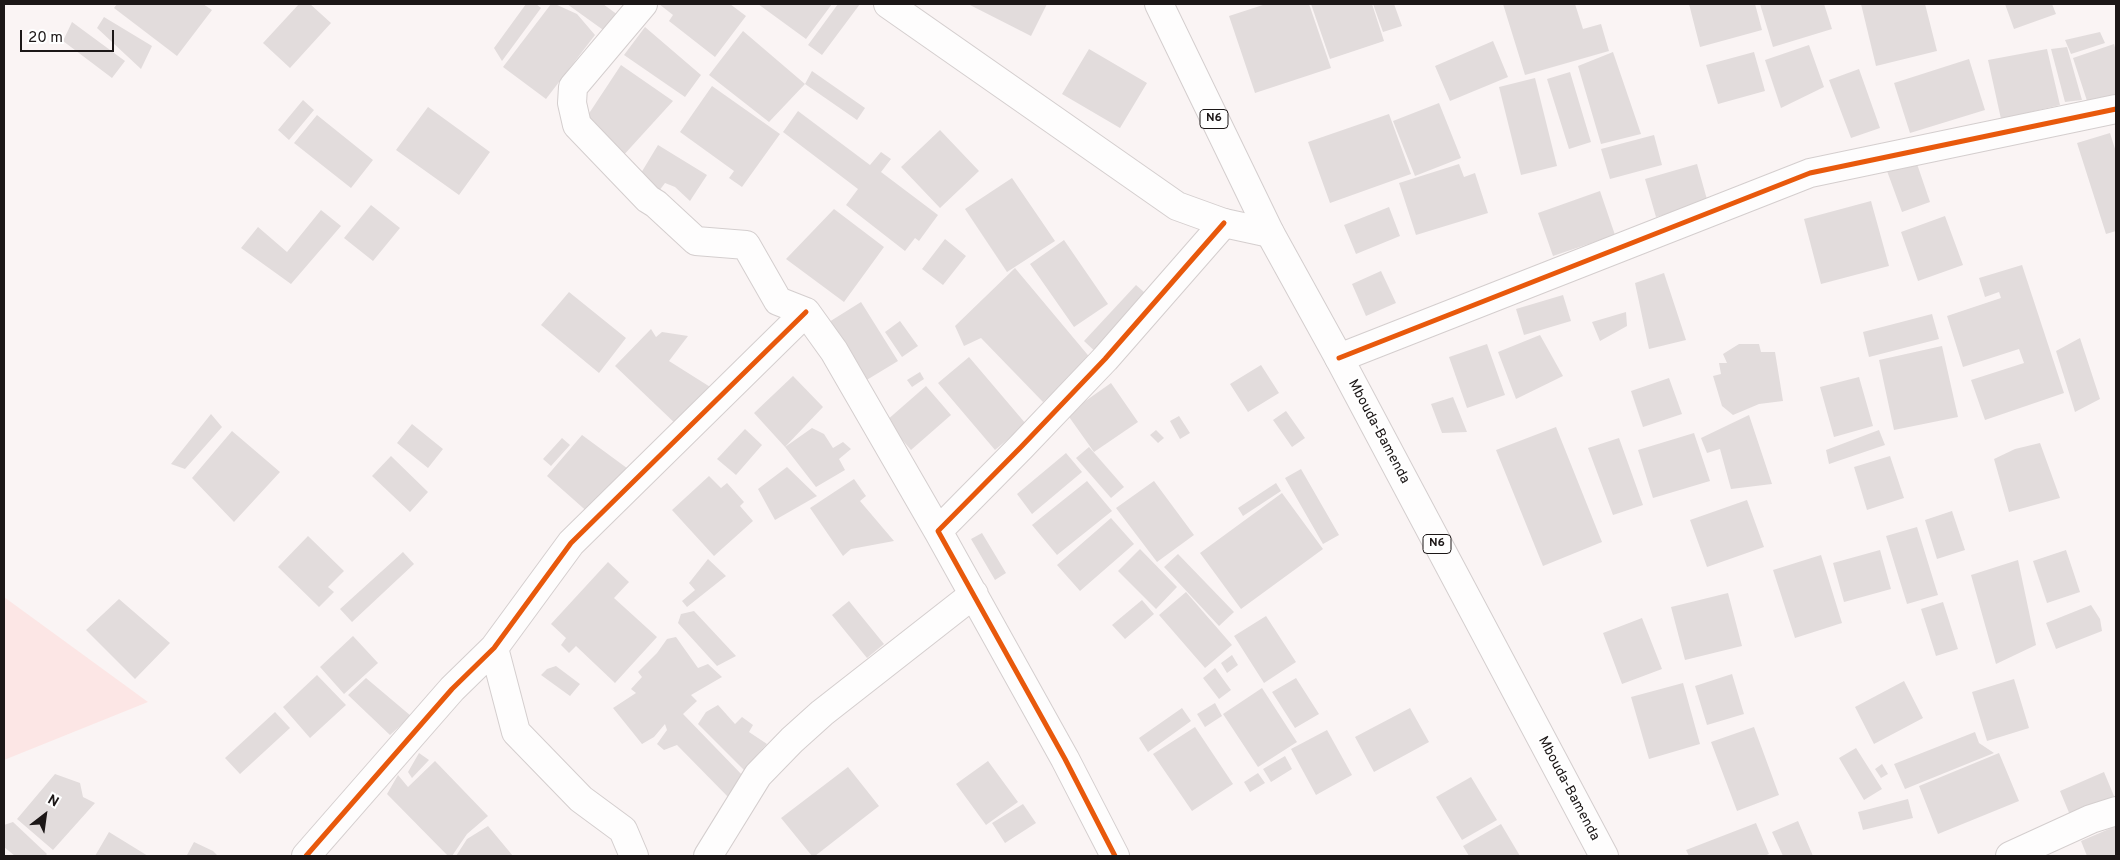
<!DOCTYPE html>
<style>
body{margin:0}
#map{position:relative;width:2120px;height:860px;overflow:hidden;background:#faf4f4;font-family:Overpass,sans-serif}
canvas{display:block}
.frame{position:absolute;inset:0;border:5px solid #1c1717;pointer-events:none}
.north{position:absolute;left:20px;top:790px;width:50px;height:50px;-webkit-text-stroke:4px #fff;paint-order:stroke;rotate:30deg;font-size:14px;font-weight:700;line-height:20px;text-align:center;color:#1c1717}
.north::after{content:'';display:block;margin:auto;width:18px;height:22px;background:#1c1717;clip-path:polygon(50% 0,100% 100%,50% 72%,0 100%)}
.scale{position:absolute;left:20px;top:30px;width:94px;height:22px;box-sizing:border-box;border:2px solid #1c1717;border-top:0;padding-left:6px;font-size:15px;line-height:18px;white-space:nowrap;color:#1c1717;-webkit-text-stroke:4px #fff;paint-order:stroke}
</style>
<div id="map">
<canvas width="2120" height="860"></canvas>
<div class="frame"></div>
<div class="north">N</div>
<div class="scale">20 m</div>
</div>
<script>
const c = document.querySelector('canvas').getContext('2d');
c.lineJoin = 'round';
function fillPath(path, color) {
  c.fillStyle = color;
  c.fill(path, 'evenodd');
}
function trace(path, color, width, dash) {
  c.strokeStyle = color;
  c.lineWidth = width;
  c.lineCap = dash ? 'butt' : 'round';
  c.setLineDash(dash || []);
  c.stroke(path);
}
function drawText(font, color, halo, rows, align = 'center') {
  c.font = font + ' Overpass,sans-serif';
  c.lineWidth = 4;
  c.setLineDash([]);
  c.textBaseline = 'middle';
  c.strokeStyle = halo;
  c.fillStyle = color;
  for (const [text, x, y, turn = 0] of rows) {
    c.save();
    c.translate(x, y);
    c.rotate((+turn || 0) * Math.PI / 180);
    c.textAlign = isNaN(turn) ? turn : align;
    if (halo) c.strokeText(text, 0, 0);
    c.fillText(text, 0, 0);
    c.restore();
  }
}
const green = new Path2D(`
 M4 597 148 702 4 760Z`);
const building = new Path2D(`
 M117 4H203L212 10 177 56 114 8Z
 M299 4H310L331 23 290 68 263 43Z
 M526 4H536L541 8 502 61 494 48Z
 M551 4H555L577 14 595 35 546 99 503 67Z
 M567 4H603L618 15 606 32Z
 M659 4H730L746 16 715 57 669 21 673 15Z
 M758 4H832L806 39Z
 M838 4H860L822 55 808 45Z
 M968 4H1047L1031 36Z
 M1266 4H1309L1331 68 1255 93 1229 16Z
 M1311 4H1372L1384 41 1330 59Z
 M1373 4H1394L1402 26 1383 32Z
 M1503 4H1575L1583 29 1601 24 1609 51 1525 75Z
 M1689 4H1755L1762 30 1700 47Z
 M1760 4H1824L1832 29 1773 47Z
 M1861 4H1925L1937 51 1876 66Z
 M2005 4H2052L2056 14 2014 29Z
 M104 17 152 46 141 69 97 28Z
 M72 22 125 61 112 78 63 41Z
 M645 27 701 75 685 97 624 55Z
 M743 31 805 84 769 122 709 75Z
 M2100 32 2105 43 2071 54 2065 40Z
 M1493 41 1508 77 1450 101 1435 66Z
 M2114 44 2116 51V100L2089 107 2073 58Z
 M1809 45 1824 87 1781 108 1765 60Z
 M2067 47 2082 100 2065 102 2051 49Z
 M1089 49 1147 83 1120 128 1062 94Z
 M2047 49 2060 105 2001 119 1988 60Z
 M1613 52 1641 134 1601 144 1578 66Z
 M1754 52 1765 91 1718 104 1706 65Z
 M1969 59 1985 110 1910 133 1894 83Z
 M621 65 673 101 621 158 584 121Z
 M1859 69 1880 128 1851 138 1829 80Z
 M812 71 865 108 857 120 805 84Z
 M1570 72 1591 142 1569 149 1547 79Z
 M1535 78 1557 166 1521 175 1499 87Z
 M712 86 780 134 742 187 729 178 734 171 680 132Z
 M303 100 314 110 289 140 278 130Z
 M1439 103 1461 158 1415 176 1393 121Z
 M428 107 490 152 459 195 396 150Z
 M798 111 870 165 881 152 891 159 881 172 938 215 919 241 915 238 905 251 846 205 858 189 783 132Z
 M1389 114 1411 174 1330 203 1308 142Z
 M317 115 373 160 351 188 294 143Z
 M940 130 979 171 940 208 901 167Z
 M2110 133 2116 152V231L2106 234 2077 143Z
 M1654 135 1662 165 1610 179 1601 149Z
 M658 145 707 175 690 201 675 187 665 183 659 191 638 178Z
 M1916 161 1930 202 1902 212 1887 171Z
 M1459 164 1464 177 1475 173 1488 213 1416 235 1399 183Z
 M1697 164 1708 203 1656 217 1645 179Z
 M1012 178 1055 241 1007 272 965 209Z
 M1600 191 1615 235 1553 256 1538 213Z
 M1871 201 1889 266 1821 284 1804 219Z
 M371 205 400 228 373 261 344 238Z
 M1389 207 1400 236 1356 254 1344 225Z
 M834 209 884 247 844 302 786 259Z
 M321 210 341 226 291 284 241 248 258 227 287 252Z
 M1945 216 1963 265 1918 281 1901 232Z
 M945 239 966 256 943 285 922 269Z
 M1064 240 1108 304 1074 327 1030 264Z
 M2022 265 2064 393 1985 420 1971 380 2024 363 2019 349 1963 367 1947 316 2001 298 1999 292 1985 297 1979 278Z
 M1015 268 1092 360 1043 402 981 338 964 346 955 326Z
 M1381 271 1396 303 1366 316 1352 284Z
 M1664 273 1686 340 1649 349 1635 283Z
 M1136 285 1152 299 1100 356 1084 341Z
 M569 292 626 338 599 373 541 325Z
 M1563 295 1571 321 1524 335 1516 309Z
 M861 302 898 361 865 381 829 322Z
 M1626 312 1627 326 1600 341 1592 322Z
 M1932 314 1939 339 1869 357 1863 332Z
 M900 321 918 346 902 357 885 332Z
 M651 329 656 337 662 332 688 336 669 361 715 390 679 427 615 366Z
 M1540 335 1563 376 1516 399 1498 352Z
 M2080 338 2100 399 2075 412 2056 351Z
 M1487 344 1505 395 1467 408 1449 357Z
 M1739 344H1759L1761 352H1775L1783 401 1759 404 1733 415 1722 406 1713 376 1721 374 1719 363H1727L1723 354Z
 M1942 346 1958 417 1894 430 1879 360Z
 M969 357 1026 424 995 450 938 383Z
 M1261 365 1279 393 1248 412 1230 384Z
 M920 372 924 379 912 387 907 380Z
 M793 376 823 407 785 447 812 428 824 434 833 448 843 442 851 449 839 459 845 470 816 487 785 447 754 413Z
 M1859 377 1873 426 1834 437 1820 387Z
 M1669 378 1682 414 1643 427 1631 391Z
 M1111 383 1138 422 1094 452 1067 414Z
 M926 386 951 415 911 450 886 421Z
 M1453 397 1467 432 1442 433 1431 404Z
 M1286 411 1305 438 1292 447 1273 420Z
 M211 414 222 427 185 469 171 464Z
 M1749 415 1772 484 1731 489 1720 449 1707 453 1701 438Z
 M1179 416 1190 433 1180 439 1170 421Z
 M412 424 443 449 428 468 397 443Z
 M1556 427 1602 542 1543 566 1496 450Z
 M745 429 762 445 736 475 717 459Z
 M1156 430 1164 438 1158 443 1150 435Z
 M1879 430 1885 445 1829 464 1826 450Z
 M232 431 280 472 234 522 192 478Z
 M1694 433 1710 481 1653 498 1638 450Z
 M582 435 635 474 591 515 547 476Z
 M562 438 570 445 551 466 543 459Z
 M1619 438 1643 505 1613 515 1588 448Z
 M2040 443 2060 498 2009 512 1994 459 2015 449Z
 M1089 447 1124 487 1111 498 1076 458Z
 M1066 453 1082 472 1032 514 1017 494Z
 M391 456 428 492 410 512 372 476Z
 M1890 456 1904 498 1867 510 1854 467Z
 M787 467 817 496 775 520 758 489Z
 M1301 469 1339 535 1323 544 1285 478Z
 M709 476 721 488 727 483 744 502 740 506 753 521 714 556 672 510Z
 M854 479 866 496 860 501 894 541 851 549 843 556 810 508Z
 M1087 481 1112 511 1057 555 1032 525Z
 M1154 481 1194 535 1157 562 1116 508Z
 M1276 483 1281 491 1243 516 1238 508Z
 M1282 493 1323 549 1241 609 1200 553Z
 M1747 500 1764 547 1707 567 1690 520Z
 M1952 511 1965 550 1937 559 1925 520Z
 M1111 518 1134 544 1080 591 1057 565Z
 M1917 527 1938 595 1907 604 1886 536Z
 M982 533 1006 573 995 580 971 539Z
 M308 536 344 571 328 587 334 592 319 607 278 567Z
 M1140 549 1177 587 1156 609 1118 571Z
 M1880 550 1891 589 1844 602 1833 563Z
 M2066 550 2080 592 2047 603 2033 561Z
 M403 552 414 564 352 622 340 609Z
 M1178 554 1234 612 1219 626 1164 567Z
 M1821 555 1842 623 1795 638 1773 570Z
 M708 559 726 576 687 607 682 601 695 590 689 583Z
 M2018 560 2036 645 1996 664 1971 575Z
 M608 562 629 582 614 598 657 637 615 683 576 646 569 653 561 645 566 638 551 624Z
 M1186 592 1232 645 1205 668 1159 615Z
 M1728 593 1742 646 1685 660 1671 607Z
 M119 599 170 643 135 679 86 630Z
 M1142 600 1154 614 1125 639 1112 625Z
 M849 601 884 644 867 658 832 615Z
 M1943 602 1958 649 1936 656 1921 609Z
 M2091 605 2100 619 2102 631 2056 649 2046 623Z
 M694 611 736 656 717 666 678 623 681 614Z
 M1266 616 1296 662 1264 683 1234 636Z
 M1642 618 1662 669 1622 684 1603 633Z
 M353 636 378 663 344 694 320 667Z
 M676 637 698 668 708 664 722 677 691 695 697 701 683 714 746 779 731 800 677 745 664 750 657 744 667 730 665 724 654 737 642 744 613 708 636 693 631 689 642 677 638 672 657 653 667 639Z
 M1232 655 1238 665 1227 673 1221 663Z
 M556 666 580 684 570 696 541 675 547 669Z
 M1215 668 1231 690 1219 699 1203 678Z
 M1732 674 1744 714 1707 725 1695 686Z
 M317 675 346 705 310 738 283 707Z
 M366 678 411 716 390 735 348 695Z
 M1296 678 1319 714 1295 728 1272 692Z
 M2014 679 2029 728 1987 741 1972 692Z
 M1904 681 1923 718 1874 744 1855 707Z
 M1683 683 1700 744 1649 759 1631 697Z
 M1262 688 1297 742 1258 767 1223 714Z
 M1215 703 1222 716 1205 727 1197 714Z
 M718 705 735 724 742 717 753 725 749 732 767 744 757 755 747 773 698 724 706 712Z
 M1182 708 1191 721 1148 752 1139 738Z
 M1410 708 1429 742 1374 772 1355 737Z
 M275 712 290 728 240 774 225 758Z
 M1195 727 1233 784 1192 811 1153 754Z
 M1754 727 1779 795 1737 811 1711 742Z
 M1327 730 1352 775 1316 795 1291 749Z
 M1975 732 1979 743 1994 753 1905 789 1894 764Z
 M1856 748 1882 789 1864 800 1839 758Z
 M419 753 429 760 412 778 408 772Z
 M1999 753 2019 801 1938 834 1919 786Z
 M1285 756 1292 769 1271 782 1263 769Z
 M435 761 488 816 467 834 452 856H448L387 794 398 775 408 787Z
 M988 761 1018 802 986 825 956 784Z
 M1882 764 1888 774 1881 778 1875 769Z
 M848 767 879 806 815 856H812L781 818Z
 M2104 772 2114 796 2070 815 2060 791Z
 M1258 773 1265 783 1250 792 1244 782Z
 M55 774 80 783 83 797 95 803 53 850 17 819Z
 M1471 777 1497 820 1462 840 1436 797Z
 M1908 799 1913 818 1863 830 1858 812Z
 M1023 804 1036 823 1005 843 992 823Z
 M1798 821 1813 856H1783L1772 832Z
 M13 822 47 854 45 856H15L4 847V825Z
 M1756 823 1769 854 1764 856H1689L1686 850Z
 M1501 824 1520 856H1469L1463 846Z
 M488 826 513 856H456L467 839Z
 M2116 826V856H2087L2081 841Z
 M109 832 148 856H95Z
 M194 842 213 851 218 856H189L187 855Z`);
const minor = new Path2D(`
 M643 4 573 87 572 103 577 125 648 199 656 204 696 241 746 245 778 301 806 312 834 351 938 531
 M1339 358 1810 173 2116 109
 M494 648 516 732 581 799 623 830 634 856
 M306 856 452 689 494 648 571 543 806 312
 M708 856 758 775 792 740 822 713 974 594
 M1115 856 1065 759 938 531 1021 447 1105 359 1224 223
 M2010 856 2091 819 2116 811`);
const tertiary = new Path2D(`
 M888 4 1177 206 1224 223 1270 233`);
const trunk = new Path2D(`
 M1159 4 1270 233 1339 358 1604 856`);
const cycleway = new Path2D(`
 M1339 358 1810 173 2116 109
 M306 856 452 689 494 648 571 543 806 312
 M1115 856 1065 759 938 531 1021 447 1105 359 1224 223`);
const shields = [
 [1214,119,28],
 [1437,544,28]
];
const shieldNames = [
 ["N6",1214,119],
 ["N6",1437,544]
];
const streetNames = [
 ["Mbouda-Bamenda",1378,432,62],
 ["Mbouda-Bamenda",1568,789,62]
];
fillPath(green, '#fce6e5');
fillPath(building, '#e2dcdc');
trace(minor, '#d4cece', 30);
trace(tertiary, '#d4cece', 30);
trace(trunk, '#d4cece', 30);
trace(minor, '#fefdfd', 28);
trace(tertiary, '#fefdfd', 28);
trace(trunk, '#fefdfd', 28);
trace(cycleway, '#e8590c', 5);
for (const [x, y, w] of shields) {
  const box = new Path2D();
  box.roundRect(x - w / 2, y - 9.5, w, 19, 4);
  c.fillStyle = '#fff';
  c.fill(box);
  trace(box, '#1c1717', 1);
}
drawText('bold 12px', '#1c1717', null, shieldNames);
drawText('14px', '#1c1717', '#fff', streetNames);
</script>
